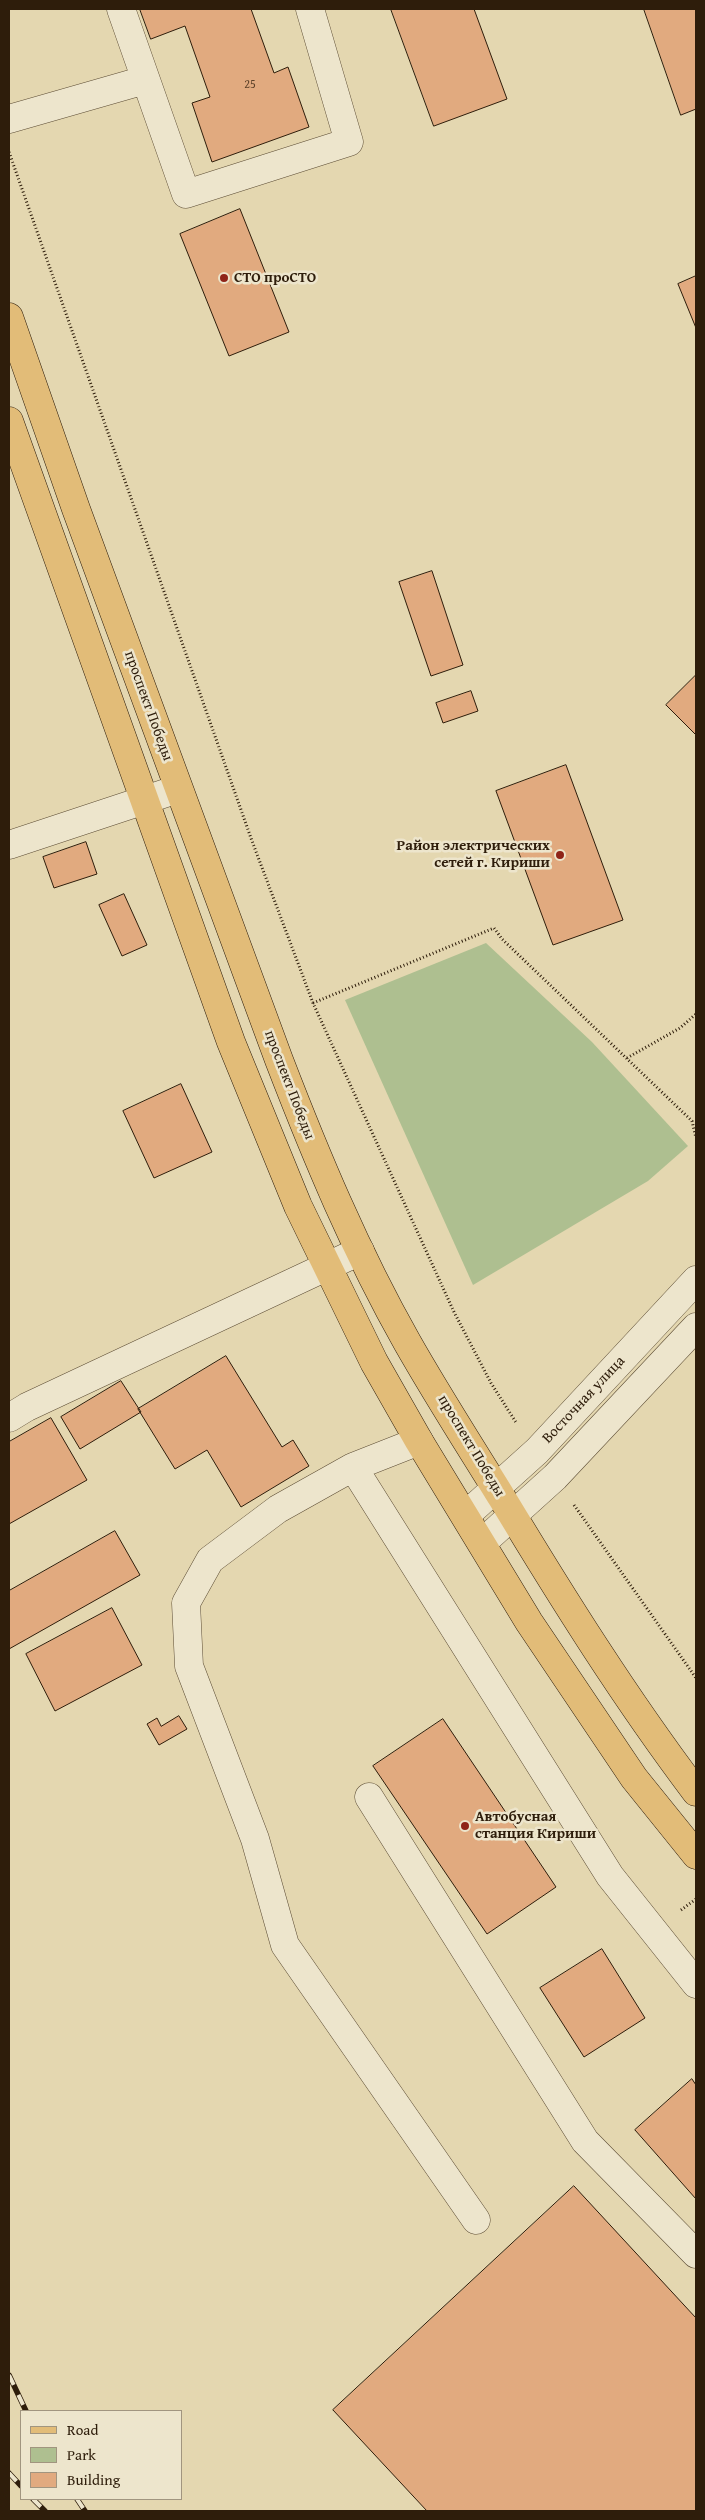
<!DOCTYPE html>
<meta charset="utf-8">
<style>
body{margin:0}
#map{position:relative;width:705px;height:2520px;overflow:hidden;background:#e4d7b0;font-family:"Gentium Book Plus",serif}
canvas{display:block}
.frame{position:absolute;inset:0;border:10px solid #2e1d0b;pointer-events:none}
.legend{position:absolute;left:20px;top:2410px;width:162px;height:90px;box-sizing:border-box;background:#ede5cc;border:1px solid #a1957f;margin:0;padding:6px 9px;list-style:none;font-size:15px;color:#2e1d0b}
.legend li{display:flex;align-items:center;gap:10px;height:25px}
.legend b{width:25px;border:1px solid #a1957f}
</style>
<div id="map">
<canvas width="705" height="2520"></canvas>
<div class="frame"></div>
<ul class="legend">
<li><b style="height:6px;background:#e2bc78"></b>Road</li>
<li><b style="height:14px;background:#aebf90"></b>Park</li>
<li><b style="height:14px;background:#e1aa7f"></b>Building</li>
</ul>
</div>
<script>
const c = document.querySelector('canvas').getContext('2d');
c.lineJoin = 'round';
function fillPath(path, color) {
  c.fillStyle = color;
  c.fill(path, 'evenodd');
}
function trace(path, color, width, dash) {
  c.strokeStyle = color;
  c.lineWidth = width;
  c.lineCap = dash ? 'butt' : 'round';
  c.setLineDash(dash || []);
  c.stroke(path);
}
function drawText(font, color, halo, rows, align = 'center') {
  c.font = font + ' "Gentium Book Plus",serif';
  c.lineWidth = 5;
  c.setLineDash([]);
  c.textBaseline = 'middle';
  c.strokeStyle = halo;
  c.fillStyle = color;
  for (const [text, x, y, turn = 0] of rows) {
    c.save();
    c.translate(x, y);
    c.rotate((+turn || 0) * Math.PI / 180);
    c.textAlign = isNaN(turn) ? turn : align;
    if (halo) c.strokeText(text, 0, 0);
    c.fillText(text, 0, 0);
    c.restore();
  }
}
const green = new Path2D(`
 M486 943 592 1042 688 1146 648 1181 473 1285 345 1000Z`);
const building = new Path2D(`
 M140 9H251L274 73 288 67 309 127 212 162 192 103 210 97 185 26 151 39Z
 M391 9H474L507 99 434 126Z
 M644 9H696V109L681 115Z
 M240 209 289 332 229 356 180 234Z
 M696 276V328L678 284Z
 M432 571 463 665 431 676 399 582Z
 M696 675V735L666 705Z
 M471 691 478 711 443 723 436 703Z
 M566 765 623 920 553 945 496 791Z
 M86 842 97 874 54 888 43 857Z
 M124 894 147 945 122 956 99 905Z
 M181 1084 212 1152 154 1178 123 1111Z
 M226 1356 282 1447 293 1440 309 1466 241 1507 207 1450 175 1469 138 1409Z
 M121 1381 141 1412 80 1449 61 1417Z
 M51 1418 87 1480 9 1524V1442Z
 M115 1531 140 1575 9 1649V1591Z
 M112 1608 142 1665 55 1711 26 1654Z
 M179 1716 187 1729 159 1745 147 1724 157 1718 161 1726Z
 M443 1719 556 1887 487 1934 373 1766Z
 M602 1949 645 2018 584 2057 540 1988Z
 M692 2079 696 2085V2199L635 2130Z
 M574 2186 696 2318V2511H427L333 2410Z`);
const path = new Path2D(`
 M9 152 252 841 313 1003 454 1312 491 1383 517 1424
 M313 1003 494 928 502 939 692 1121 696 1138
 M627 1058 680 1028 696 1014
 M574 1505 696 1678
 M681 1910 696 1899`);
const minor = new Path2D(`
 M121 9 186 194 349 142 310 9
 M9 119 145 80
 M9 845 178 789
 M9 1418 27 1407 360 1251
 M419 1441 353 1467 278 1509 210 1560 186 1603 189 1666 255 1839 285 1945 476 2220
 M353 1467 610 1876 696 1984
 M466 1515 537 1451 696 1280
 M482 1543 555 1477 696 1327
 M369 1797 585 2141 696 2254`);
const major = new Path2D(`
 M9 317 76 509 279 1060C316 1156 356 1252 407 1342 437 1395 470 1446 502 1498 563 1599 625 1698 696 1792
 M9 421 231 1042 298 1206 374 1362 419 1441 529 1622 634 1778 696 1855`);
const rail = new Path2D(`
 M9 2375 26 2411
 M9 2473 21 2486
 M33 2499 45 2511
 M77 2499 85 2511`);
const markers = [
 [224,278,5,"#8f2418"],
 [560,855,5,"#8f2418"],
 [465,1826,5,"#8f2418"]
];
const numberNames = [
 ["25",250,85]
];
const poiNames = [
 ["СТО проСТО",234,278],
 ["Район электрических",550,846,"right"],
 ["сетей г. Кириши",550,863,"right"],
 ["Автобусная",475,1817],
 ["станция Кириши",475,1834]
];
const streetNames = [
 ["проспект Победы",148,706,70],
 ["проспект Победы",289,1085,69],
 ["Восточная улица",584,1400,-47],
 ["проспект Победы",471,1446,59]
];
fillPath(green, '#aebf90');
fillPath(building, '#e1aa7f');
trace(building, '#2e1d0b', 1);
trace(minor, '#5c4c34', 29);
trace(major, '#2e1d0b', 29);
trace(path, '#2e1d0b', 3, [1, 2.5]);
trace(minor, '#ede5cc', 28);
trace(major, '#e2bc78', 28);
trace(rail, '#2e1d0b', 5.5);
trace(rail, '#ede5cc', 4, [11]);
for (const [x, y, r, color] of markers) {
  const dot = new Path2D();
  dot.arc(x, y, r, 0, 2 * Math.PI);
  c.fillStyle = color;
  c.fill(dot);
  trace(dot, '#ede5cc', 2);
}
drawText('12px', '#5b4028', null, numberNames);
drawText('bold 15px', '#2e1d0b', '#ede5cc', poiNames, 'left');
drawText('15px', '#2e1d0b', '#ede5cc', streetNames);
</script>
